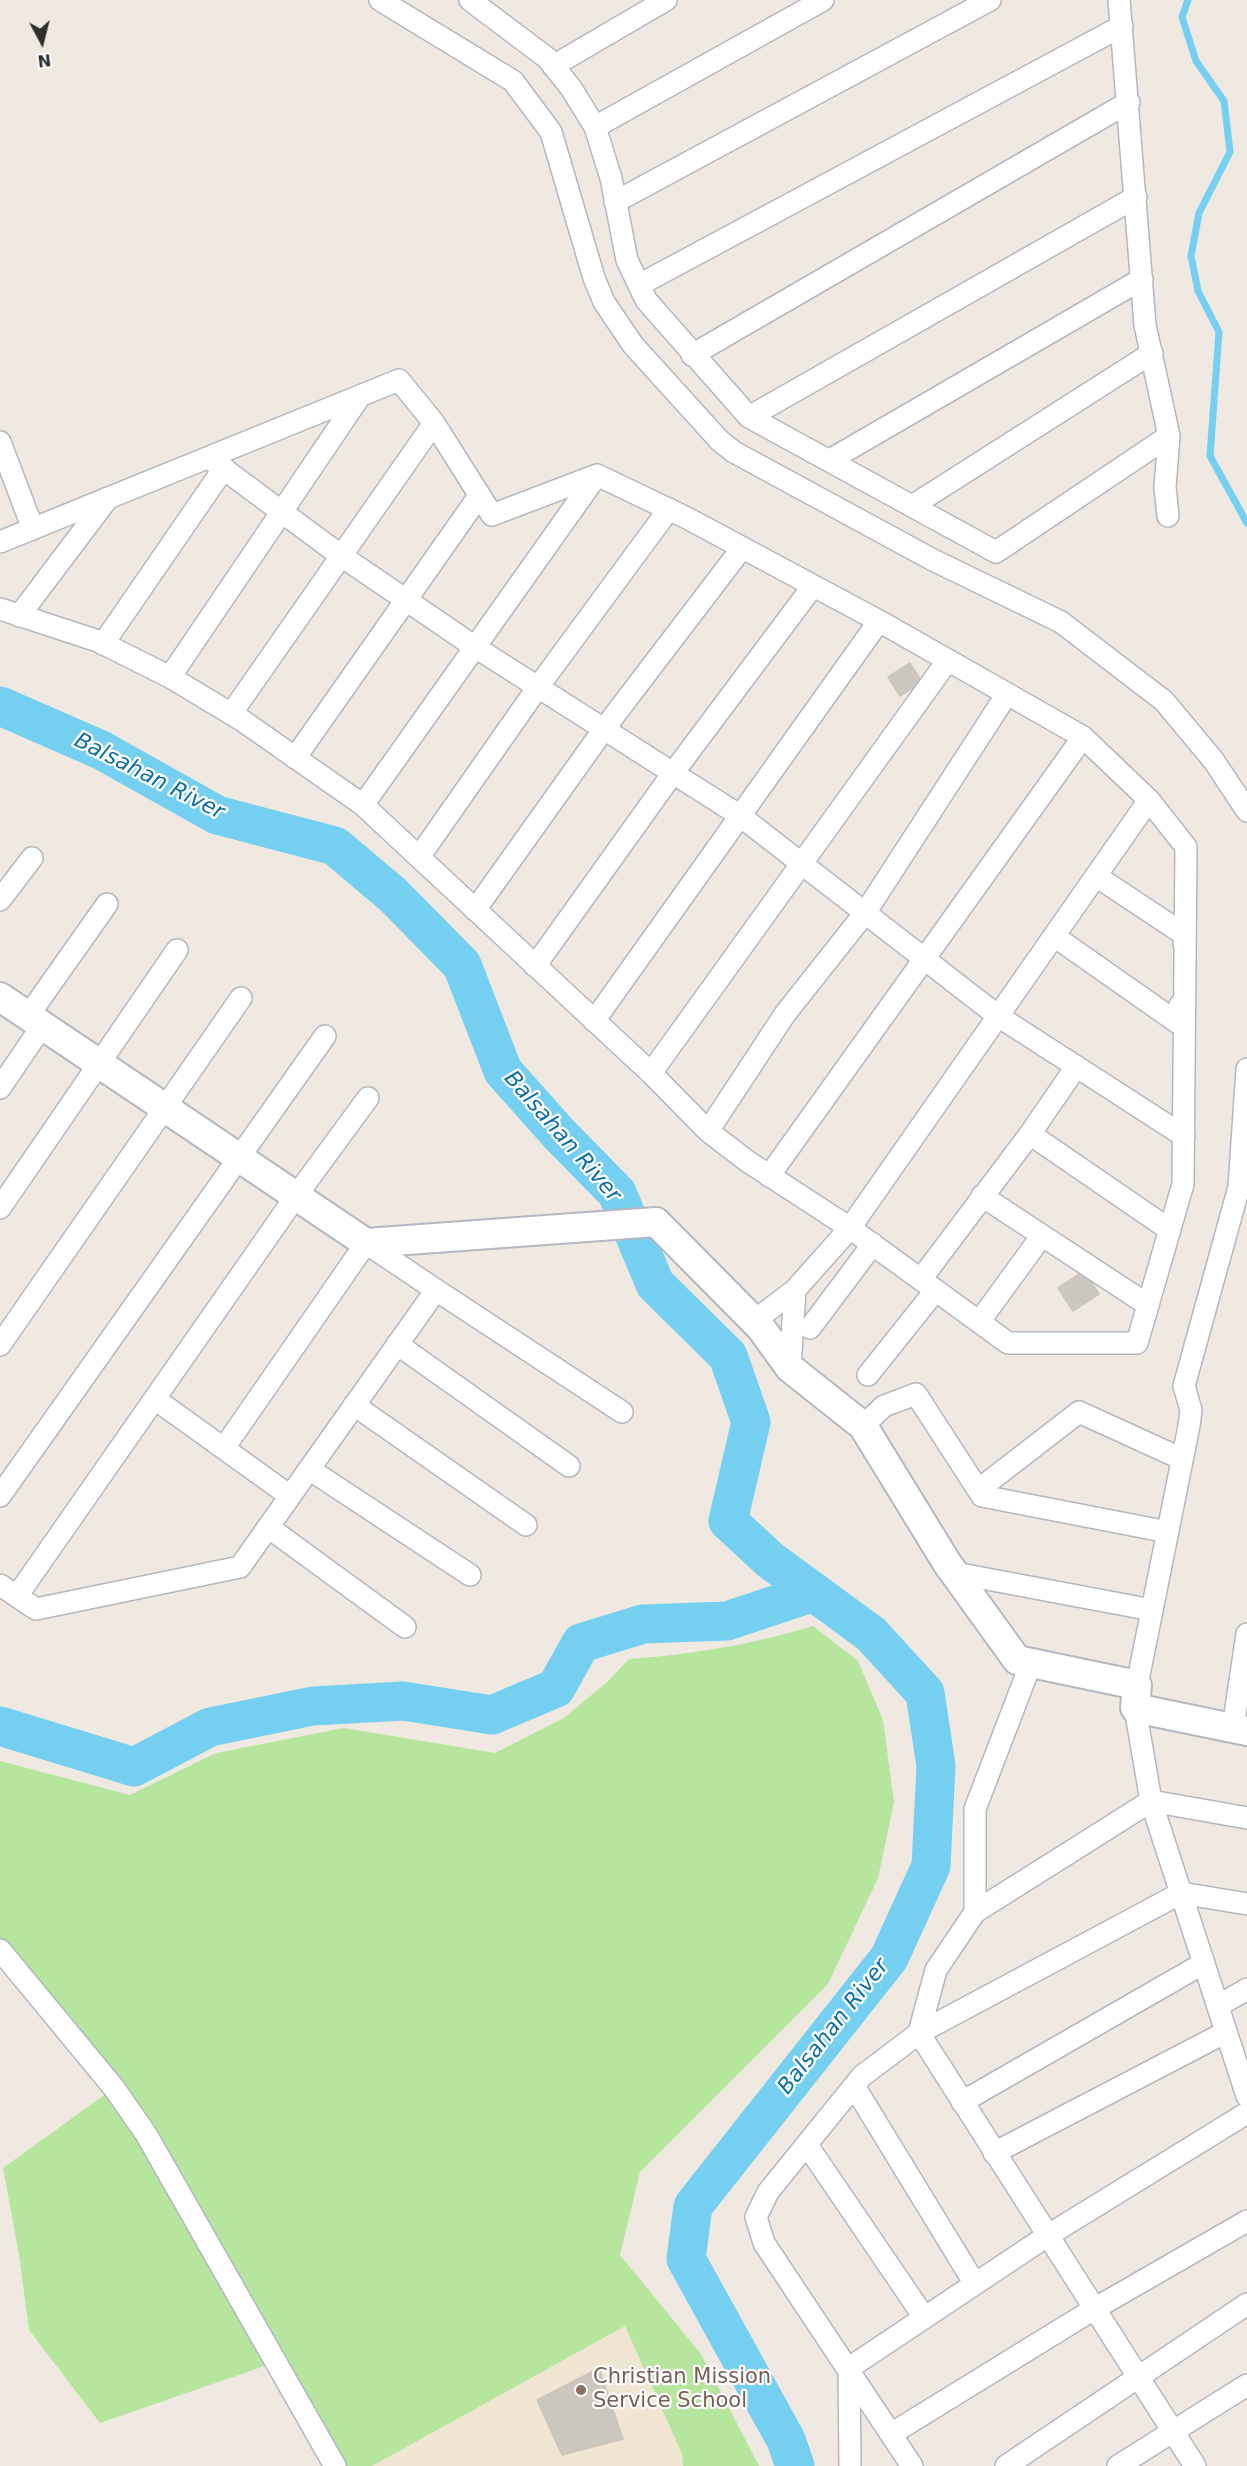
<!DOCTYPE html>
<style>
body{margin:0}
#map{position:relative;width:1247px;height:2466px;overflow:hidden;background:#efe9e1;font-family:"DejaVu Sans",sans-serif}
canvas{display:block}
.north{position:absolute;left:12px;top:12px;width:60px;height:60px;-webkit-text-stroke:4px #fff;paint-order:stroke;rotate:173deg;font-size:16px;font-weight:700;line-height:24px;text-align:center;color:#2e2e2e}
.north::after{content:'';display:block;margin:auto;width:21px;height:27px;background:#2e2e2e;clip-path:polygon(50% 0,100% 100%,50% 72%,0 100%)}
</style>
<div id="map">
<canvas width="1247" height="2466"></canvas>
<div class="north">N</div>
</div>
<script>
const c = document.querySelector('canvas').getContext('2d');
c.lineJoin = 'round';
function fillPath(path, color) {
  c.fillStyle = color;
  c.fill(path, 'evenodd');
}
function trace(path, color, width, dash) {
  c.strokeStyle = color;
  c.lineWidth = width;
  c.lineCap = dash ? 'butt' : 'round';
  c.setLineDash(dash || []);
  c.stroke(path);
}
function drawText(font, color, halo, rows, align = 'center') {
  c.font = font + ' "DejaVu Sans",sans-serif';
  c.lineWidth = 4.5;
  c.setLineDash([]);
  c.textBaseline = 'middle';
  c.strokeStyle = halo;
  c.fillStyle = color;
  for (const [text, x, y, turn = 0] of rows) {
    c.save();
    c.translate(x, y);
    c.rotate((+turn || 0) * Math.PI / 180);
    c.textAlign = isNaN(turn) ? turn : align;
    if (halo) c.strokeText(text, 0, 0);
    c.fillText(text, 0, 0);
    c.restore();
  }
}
const education = new Path2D(`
 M625 2326 682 2455V2466H372Z`);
const green = new Path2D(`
 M813 1626 858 1661 883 1720 894 1802 878 1878 828 1984 640 2172 620 2255 701 2354 759 2466H683L682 2454 625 2326 372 2466H335L276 2362 100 2423 29 2330 19 2255 3 2168 114 2088 0 1953V1761L130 1795 216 1753 344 1728 495 1753 564 1718 607 1682 629 1659C695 1654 749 1645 813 1626Z`);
const stream = new Path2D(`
 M1188 0 1182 17 1196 61 1224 101 1230 152 1199 213 1191 256 1198 291 1219 332 1210 456 1247 523`);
const river = new Path2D(`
 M0 706 101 750 217 815 335 846 393 895 462 965 503 1071 560 1135 617 1193 655 1284 728 1356 751 1422 728 1521 770 1560 871 1634 925 1693 936 1766 931 1866 889 1958 693 2206 686 2259 786 2440 795 2466
 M0 1726 134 1767 210 1727 313 1706 403 1701 492 1715 556 1688 581 1643 643 1624 727 1621 814 1592`);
const building = new Path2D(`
 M910 663 922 682 900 696 888 677Z
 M1084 1271 1099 1294 1073 1311 1058 1288Z
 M599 2368 623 2439 562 2455 537 2400Z`);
const street = new Path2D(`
 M380 0 513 81 551 132 594 278 604 302 633 345 720 441 734 452 933 560 1061 622 1164 701 1214 761 1247 811
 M470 0 547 58 571 88 595 127 611 178 627 260 646 300 749 417 996 552 1169 436
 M1119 0 1145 325 1169 436 1165 487 1168 516
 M553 66 666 0
 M595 127 823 0
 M615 202 990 0
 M639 285 1122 26
 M692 355 1129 102
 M749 417 1136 197
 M0 442 33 529
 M209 458 340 555 475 647 739 815 998 1016 1184 1136
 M830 460 1142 279
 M912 506 1152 353
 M0 542 399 380 434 423 492 515 597 475 687 518 879 621 1083 737 1149 800 1186 847 1183 1184 1137 1343H1008L850 1228 747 1161 708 1131 651 1073 363 805 243 721 170 677 98 641 0 609
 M19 616 108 498
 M103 644 224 468
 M170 677 360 396
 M231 714 434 423
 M295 758 479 496
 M363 805 597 475
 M419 857 538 687 669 509
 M1096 876 1185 935 1184 944
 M0 900 32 858
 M475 910 604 729 742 548
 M1054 936 1178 1023 1180 1005
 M535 966 673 773 813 586
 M28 1016 107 904
 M594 1021 879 621
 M651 1073 948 660
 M0 1088 42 1026
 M708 1131 785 1014 865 913 1007 694
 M1030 1134 1170 1230
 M769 1176 1083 737
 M982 1196 1148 1305
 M0 1208 177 950
 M921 1279 1030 1134 1076 1067
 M436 1290 622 1412
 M754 1321 795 1290 850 1228 1149 800
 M979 1322 1041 1237
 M810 1328 873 1244
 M397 1344 569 1466
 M0 1345 241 998
 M790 1368 795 1290
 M868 1375 935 1291
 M155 1399 290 1496
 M354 1405 526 1525
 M863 1426 884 1406 916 1394 982 1496 1168 1532
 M309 1469 470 1575
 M978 1490 1079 1412 1182 1459
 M0 1496 325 1036
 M268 1527 405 1627
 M955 1573 1152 1610
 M0 1585 36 1609 240 1567 436 1290 366 1243 224 1448
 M17 1596 296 1196 368 1098
 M1137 1685 1189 1426 1191 1410 1184 1386 1239 1187 1247 1069
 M1135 1708 1151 1801 1247 2096
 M1233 1728 1247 1634
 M975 1912V1809L1031 1663
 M0 1950 114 2088 146 2134 335 2466
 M1218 2006 1247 1989
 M854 2086 975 2284
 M962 2102 1204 1963
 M807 2145 924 2317
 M994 2153 1226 2032
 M891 2434 1094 2309 1247 2221
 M850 2466 849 2368 1047 2236 1247 2113
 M912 2466 764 2243 756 2217 768 2192 862 2076 919 2033 936 1970 975 1912 1151 1801 1247 1818
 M1006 2466 1247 2304
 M1118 2466 1247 2385
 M1195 2466 919 2033 1181 1893 1247 1904`);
const secondary = new Path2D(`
 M0 997 366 1243 656 1222 761 1328 790 1368 863 1426 947 1563 1017 1660 1137 1685 1135 1708 1247 1731`);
const markers = [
 [581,2390,6,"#8d6e63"]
];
const educationNames = [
 ["Christian Mission",593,2378],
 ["Service School",593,2402]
];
const waterNames = [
 ["Balsahan River",149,777,27],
 ["Balsahan River",562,1137,49],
 ["Balsahan River",834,2027,-52]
];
fillPath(education, '#f0e6d1');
fillPath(green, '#b6e59e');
trace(stream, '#75cff0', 7);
trace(river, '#75cff0', 39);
fillPath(building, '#cbc7bf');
trace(building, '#cbc5ba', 1.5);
trace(street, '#b4b7c1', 24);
trace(secondary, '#b4b7c1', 32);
trace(street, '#fff', 21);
trace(secondary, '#fff', 28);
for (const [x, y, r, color] of markers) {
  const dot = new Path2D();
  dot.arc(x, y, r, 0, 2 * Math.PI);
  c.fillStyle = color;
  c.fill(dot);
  trace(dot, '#fff', 2);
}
drawText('21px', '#785e54', '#fff', educationNames, 'left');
drawText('italic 22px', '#0d6fa3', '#fff', waterNames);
</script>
